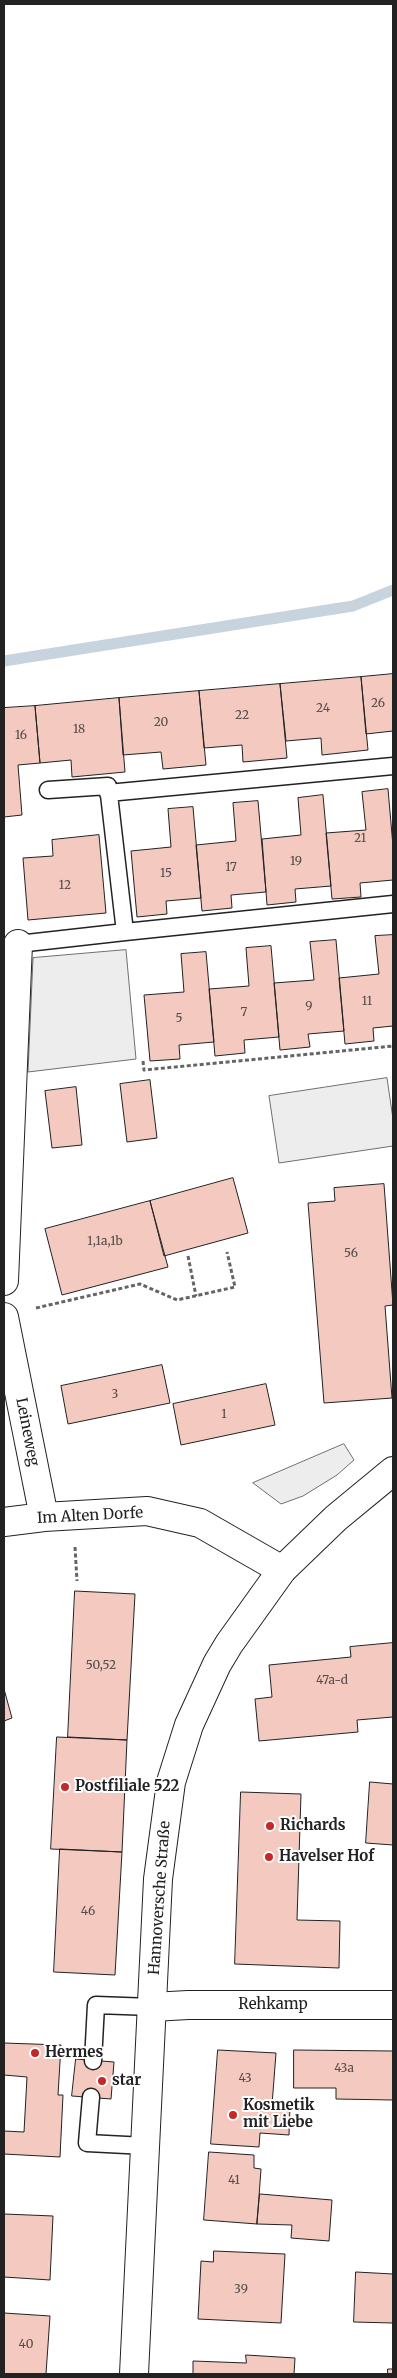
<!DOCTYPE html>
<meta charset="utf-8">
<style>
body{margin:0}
#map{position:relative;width:397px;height:2378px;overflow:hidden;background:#fff;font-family:Merriweather,serif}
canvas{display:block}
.frame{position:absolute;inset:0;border:5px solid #222;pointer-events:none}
</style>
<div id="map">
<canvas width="397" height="2378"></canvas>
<div class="frame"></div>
</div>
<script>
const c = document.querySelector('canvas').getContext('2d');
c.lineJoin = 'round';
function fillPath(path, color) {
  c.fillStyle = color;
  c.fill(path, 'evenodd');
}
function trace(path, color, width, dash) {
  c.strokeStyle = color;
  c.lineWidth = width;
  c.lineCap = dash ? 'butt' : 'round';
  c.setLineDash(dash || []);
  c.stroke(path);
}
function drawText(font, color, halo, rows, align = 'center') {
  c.font = font + ' Merriweather,serif';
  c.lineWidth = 4;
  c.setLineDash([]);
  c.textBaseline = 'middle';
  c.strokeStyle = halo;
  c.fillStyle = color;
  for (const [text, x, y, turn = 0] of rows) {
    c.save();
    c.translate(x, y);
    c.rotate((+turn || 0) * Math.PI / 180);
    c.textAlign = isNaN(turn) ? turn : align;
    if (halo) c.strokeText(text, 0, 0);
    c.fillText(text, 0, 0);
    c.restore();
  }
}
const parking = new Path2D(`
 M126 950 136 1059 28 1072 33 958Z
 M387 1078 393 1119V1146L279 1163 269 1096Z
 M344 1444 354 1460 337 1475 303 1496 281 1504 253 1483Z`);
const stream = new Path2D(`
 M4 661 353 606 393 590`);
const building = new Path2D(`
 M393 674V731L366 734 361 677Z
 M361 677 368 750 322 755 321 738 286 741 280 684Z
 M280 684 287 758 243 762 242 745 204 748 199 691Z
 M199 691 206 765 163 769 161 752 123 755 119 698Z
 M119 698 125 772 72 777 71 760 40 763 35 706Z
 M35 706 40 763 18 765 22 815 4 817V708Z
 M388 789 393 846V880L360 883 361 897 332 899 326 833 366 830 362 792Z
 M323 795 331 886 295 889 296 902 267 905 262 839 301 835 298 798Z
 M258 801 266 892 231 895 232 908 202 911 196 845 236 841 233 803Z
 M193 807 201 898 166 901 167 914 137 917 131 851 171 847 168 809Z
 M99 835 106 913 28 920 23 858 53 856 52 840Z
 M393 935V1026L373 1028 374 1041 345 1044 339 978 379 974 375 936Z
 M336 940 344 1031 308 1034 310 1047 280 1050 274 983 314 980 310 942Z
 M271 946 279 1037 244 1040 245 1053 215 1056 209 989 249 986 246 948Z
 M206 952 214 1042 179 1045 180 1059 150 1061 144 995 184 992 181 954Z
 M150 1080 157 1138 127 1142 120 1084Z
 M76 1087 82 1145 52 1148 45 1091Z
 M233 1178 248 1233 164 1256 150 1201Z
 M384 1184 393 1305 385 1306 392 1398 324 1403 308 1203 335 1201 334 1188Z
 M150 1201 168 1267 62 1295 45 1229Z
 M162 1365 170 1403 68 1424 61 1386Z
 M266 1384 275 1425 181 1445 173 1404Z
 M75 1591 135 1594 127 1740 68 1737Z
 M393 1643V1717L357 1720 358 1732 259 1741 255 1699 272 1697 269 1665 351 1657 350 1647Z
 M4 1689 12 1718 4 1721Z
 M57 1737 127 1740 122 1852 51 1849Z
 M370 1782 393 1784V1845L366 1843Z
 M241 1792 301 1794 297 1920 340 1921 339 1968 235 1964Z
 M60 1849 122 1852 115 1975 54 1972Z
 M4 2043 61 2045 58 2095H63L60 2157 4 2154V2131L24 2132 27 2077 4 2075Z
 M218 2050 276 2053 272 2105 290 2106 289 2135 260 2133 259 2147 211 2144Z
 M294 2050 393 2051V2100L336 2099V2088H294Z
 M76 2059 114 2062 111 2099 72 2096Z
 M209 2152 254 2155V2168L261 2169 257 2224 204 2220Z
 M260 2194 332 2200 329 2241 291 2238 292 2225 257 2224Z
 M4 2214 53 2216 50 2280 4 2277Z
 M214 2251 285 2254 281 2323 198 2319 201 2261 213 2262Z
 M356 2272 393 2274V2323L354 2322Z
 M4 2313 50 2316 46 2374H4Z
 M246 2355 295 2358 294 2374H193V2361L246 2363Z
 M388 2369H393V2374H388Z`);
const path = new Path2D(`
 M143 1061 144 1070 393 1046
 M188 1256 196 1296
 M36 1308 140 1284 177 1300 235 1287 227 1252
 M75 1547 77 1581`);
const service = new Path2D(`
 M108 793 393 766
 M125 932 393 904
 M18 944 125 932 108 786 48 790
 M93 2061 96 2005 152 2007
 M91 2097 87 2143 146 2146`);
const minor = new Path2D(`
 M4 1281 18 944
 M4 1317 44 1517
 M4 1522 44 1517 147 1511 200 1523 282 1570
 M152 2007 188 2005H393`);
const tertiary = new Path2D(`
 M134 2374 158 1879 171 1782 189 1725 217 1664 229 1644 282 1570 336 1518 393 1471`);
const markers = [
 [65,1787,5,"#c62828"],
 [270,1826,5,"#c62828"],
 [269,1857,5,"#c62828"],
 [35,2053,5,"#c62828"],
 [102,2081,5,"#c62828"],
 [233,2115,5,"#c62828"]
];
const numberNames = [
 ["26",378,704],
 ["24",323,709],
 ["22",242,716],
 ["20",161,723],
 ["18",79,730],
 ["16",21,736],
 ["21",360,839],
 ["19",296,862],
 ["17",231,868],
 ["15",166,874],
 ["12",65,886],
 ["11",367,1002],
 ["9",309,1007],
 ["7",244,1013],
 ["5",179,1019],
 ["1,1a,1b",105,1242],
 ["56",351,1254],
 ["3",115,1395],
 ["1",224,1415],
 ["50,52",101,1666],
 ["47a-d",332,1681],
 ["46",88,1912],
 ["43a",344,2069],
 ["43",245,2079],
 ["41",234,2181],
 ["39",241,2290],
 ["40",26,2345]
];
const streetNames = [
 ["Leineweg",27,1432,79],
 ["Im Alten Dorfe",90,1516,-3],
 ["Hannoversche Straße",160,1898,-86],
 ["Rehkamp",273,2005]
];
const poiNames = [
 ["Postfiliale 522",75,1787],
 ["Richards",280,1826],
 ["Havelser Hof",279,1857],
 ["Hermes",45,2053],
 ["star",112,2081],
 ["Kosmetik",243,2106],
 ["mit Liebe",243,2123]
];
fillPath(parking, '#ededed');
trace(parking, '#6f6f6f', 1);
trace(stream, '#c7d3dd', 11);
fillPath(building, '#f3c9c0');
trace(building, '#222', 1);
trace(service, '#222', 19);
trace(minor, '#222', 30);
trace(tertiary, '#222', 30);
trace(path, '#646464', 3, [4, 2.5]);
trace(service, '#fff', 16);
trace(minor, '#fff', 28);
trace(tertiary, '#fff', 28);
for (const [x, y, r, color] of markers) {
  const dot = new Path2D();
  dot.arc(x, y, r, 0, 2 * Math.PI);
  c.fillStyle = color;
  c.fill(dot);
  trace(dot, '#fff', 2);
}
drawText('12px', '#564c4a', null, numberNames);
drawText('15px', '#222', '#fff', streetNames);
drawText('bold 15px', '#222', '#fff', poiNames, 'left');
</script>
